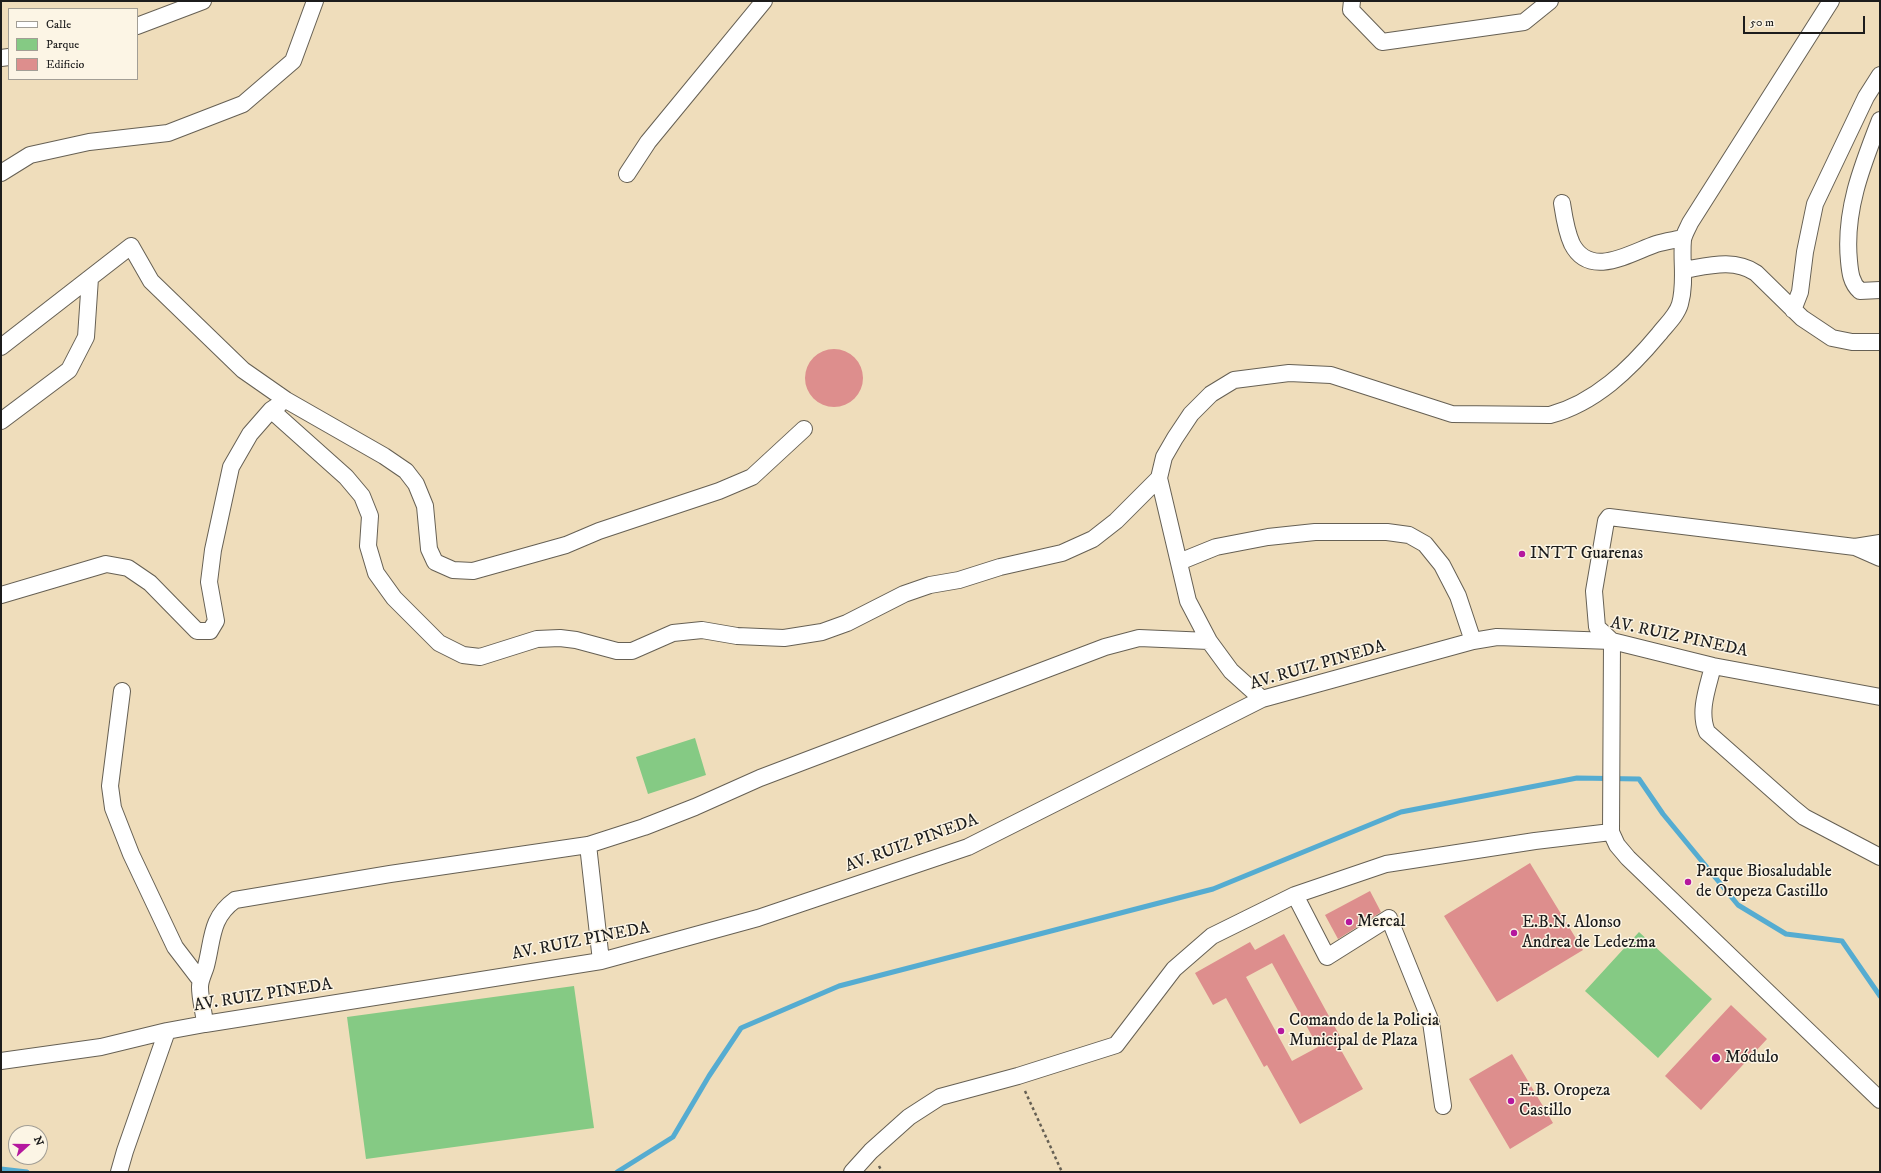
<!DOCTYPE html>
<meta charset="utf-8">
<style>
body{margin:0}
#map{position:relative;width:1881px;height:1173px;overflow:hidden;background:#efddbb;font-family:"IM FELL DW Pica",serif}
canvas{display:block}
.frame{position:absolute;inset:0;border:2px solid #1c1c1c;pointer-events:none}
.legend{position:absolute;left:8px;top:8px;width:130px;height:72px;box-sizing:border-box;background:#fcf5e5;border:1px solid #a29e95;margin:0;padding:5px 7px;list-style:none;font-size:12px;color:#1c1c1c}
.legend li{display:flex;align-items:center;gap:8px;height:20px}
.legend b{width:20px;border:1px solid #a29e95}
.north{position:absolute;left:8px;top:1125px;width:40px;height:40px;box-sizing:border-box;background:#fcf5e5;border:1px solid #a29e95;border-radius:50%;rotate:69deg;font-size:11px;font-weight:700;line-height:16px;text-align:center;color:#1c1c1c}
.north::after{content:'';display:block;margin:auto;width:14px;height:18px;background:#b5179e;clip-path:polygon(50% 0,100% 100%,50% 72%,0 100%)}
.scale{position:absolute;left:1743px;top:16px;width:122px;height:18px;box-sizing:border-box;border:2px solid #1c1c1c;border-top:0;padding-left:5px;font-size:12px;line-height:14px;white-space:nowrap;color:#1c1c1c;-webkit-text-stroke:3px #fcf5e5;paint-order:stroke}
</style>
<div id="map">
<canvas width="1881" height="1173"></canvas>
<div class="frame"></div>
<ul class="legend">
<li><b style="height:5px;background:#fff"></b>Calle</li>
<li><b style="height:11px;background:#85ca84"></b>Parque</li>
<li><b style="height:11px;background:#dd8e8d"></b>Edificio</li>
</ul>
<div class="north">N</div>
<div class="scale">50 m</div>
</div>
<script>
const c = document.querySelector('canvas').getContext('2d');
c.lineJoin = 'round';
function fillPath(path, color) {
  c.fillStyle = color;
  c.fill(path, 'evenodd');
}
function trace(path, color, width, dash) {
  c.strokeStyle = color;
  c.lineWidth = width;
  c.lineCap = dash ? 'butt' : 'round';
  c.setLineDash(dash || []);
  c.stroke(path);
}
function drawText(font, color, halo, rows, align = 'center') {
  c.font = font + ' "IM FELL DW Pica",serif';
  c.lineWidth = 3;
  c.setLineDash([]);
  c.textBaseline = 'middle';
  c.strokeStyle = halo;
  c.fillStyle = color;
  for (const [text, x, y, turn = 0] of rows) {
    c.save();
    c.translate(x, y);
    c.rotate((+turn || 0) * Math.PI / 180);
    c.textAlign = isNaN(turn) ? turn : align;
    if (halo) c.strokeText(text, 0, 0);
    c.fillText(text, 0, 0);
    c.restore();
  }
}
const green = new Path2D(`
 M695 738 706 775 648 794 636 757Z
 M1639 932 1712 999 1658 1058 1585 991Z
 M574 986 594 1128 366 1159 347 1017Z`);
const stream = new Path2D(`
 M1 1169 27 1172
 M617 1172 673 1137 709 1076 741 1028 839 986 1213 889 1401 812 1577 778 1639 779 1663 814 1738 905 1786 934 1842 941 1880 996`);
const building = new Path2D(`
 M805 378a29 29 0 1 1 58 0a29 29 0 1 1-58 0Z
 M1530 863 1583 950 1497 1002 1444 916Z
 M1370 891 1381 912 1338 939 1325 915Z
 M1284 934 1342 1040 1337 1043 1363 1089 1300 1124 1267 1065 1264 1067 1226 998 1213 1005 1195 973 1250 942 1255 950ZM1272 963 1318 1047 1292 1061 1246 977Z
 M1731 1005 1767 1039 1701 1110 1665 1076Z
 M1512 1054 1553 1123 1510 1149 1469 1079Z`);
const path = new Path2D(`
 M1025 1091 1062 1172
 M879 1166 882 1172`);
const minor = new Path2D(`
 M1352 1 1351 10 1382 42 1524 22 1550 1
 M137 26 203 1
 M1 58 9 57
 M1880 120C1862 166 1844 211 1849 261 1850 272 1851 283 1860 291L1880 290
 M1 173 30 155 89 142 168 133 243 104 293 61 315 1
 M627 174 648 142 764 1
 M1562 203C1564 216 1566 231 1572 244 1590 279 1630 253 1656 244 1665 241 1675 240 1683 238
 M1683 270C1708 266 1734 258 1756 273L1802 318 1832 338 1852 342H1880
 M1793 310 1800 292 1805 252 1815 204 1866 97 1880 75
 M1 347 131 246 151 281 243 370 286 400 384 456 406 471 416 484 425 506 429 549 435 562 453 570 473 571 566 545 599 531 719 491 752 477 804 429
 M271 410 346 477 362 496 370 516 368 546 376 573 394 598 439 643 463 655 480 657 537 639 560 638 576 640 617 651H632L673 633 702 630 737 636 784 638 822 632 847 623 904 594 930 585 959 580 1000 567 1062 553 1093 539 1116 521 1159 478
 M1 421 69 370 86 337 90 278
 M1880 543 1855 547 1609 517 1606 521 1594 591 1597 627 1612 641 1611 832 1617 845 1628 858 1880 1100
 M1855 547 1880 558
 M1179 562 1216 547 1268 537 1315 532H1387L1409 535 1425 544 1442 565 1458 596 1473 641
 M1 595 106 564 128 568 150 583 197 631H210L216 621 209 582 213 550 231 467 250 434 271 410 280 404
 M1713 666C1708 687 1698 711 1707 732L1793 808 1804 817 1880 857
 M122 691 110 786 113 808 131 854 175 947 201 981
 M1262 699 1231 671 1209 641 1188 601 1159 478 1164 457 1175 438 1191 414 1211 394 1234 380 1289 373 1331 375 1452 414 1550 415C1595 403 1630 369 1659 334 1666 325 1677 315 1680 304 1686 283 1681 261 1683 240 1684 234 1688 228 1690 223L1831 1
 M588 845 601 961
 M1295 895 1327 957 1389 918 1431 1022 1443 1106
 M205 1024C204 1012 200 999 200 987 200 980 204 973 206 966 213 940 210 918 235 900L390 874 588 845 644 827 695 807 760 778 1105 647 1139 638 1209 641
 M1 1061 101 1047 167 1031 205 1024 601 961 758 918 968 847 1262 699 1473 641 1497 637 1612 641 1713 666 1880 697
 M119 1172 125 1151 167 1031
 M852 1172 871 1151 909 1117 940 1097 1018 1076 1116 1045 1174 969 1212 936 1295 895 1386 864 1535 841 1611 832`);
const markers = [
 [1522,554,4,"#b5179e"],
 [1688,882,4,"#b5179e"],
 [1349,922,4,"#b5179e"],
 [1514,933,4,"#b5179e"],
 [1281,1031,4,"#b5179e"],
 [1716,1058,5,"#b5179e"],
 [1511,1101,4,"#b5179e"]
];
const poiNames = [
 ["INTT Guarenas",1530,554],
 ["Parque Biosaludable",1696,872],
 ["de Oropeza Castillo",1696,892],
 ["Mercal",1357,922],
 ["E.B.N. Alonso",1522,923],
 ["Andrea de Ledezma",1522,943],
 ["Comando de la Policia",1289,1021],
 ["Municipal de Plaza",1289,1041],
 ["Módulo",1725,1058],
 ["E.B. Oropeza",1519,1091],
 ["Castillo",1519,1111]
];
const streetNames = [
 ["AV. RUIZ PINEDA",1679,638,12],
 ["AV. RUIZ PINEDA",1318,666,-16],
 ["AV. RUIZ PINEDA",912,844,-20],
 ["AV. RUIZ PINEDA",581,942,-11],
 ["AV. RUIZ PINEDA",263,996,-9]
];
fillPath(green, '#85ca84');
trace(stream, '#55acd1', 5);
fillPath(building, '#dd8e8d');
trace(minor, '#666054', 18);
trace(path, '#666054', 2.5, [3, 3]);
trace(minor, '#fff', 16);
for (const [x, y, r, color] of markers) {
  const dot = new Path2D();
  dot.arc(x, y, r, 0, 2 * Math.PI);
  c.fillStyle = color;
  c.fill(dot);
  trace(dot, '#fcf5e5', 1.5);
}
drawText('17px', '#1c1c1c', '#fcf5e5', poiNames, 'left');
drawText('17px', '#1c1c1c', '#fcf5e5', streetNames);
</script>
